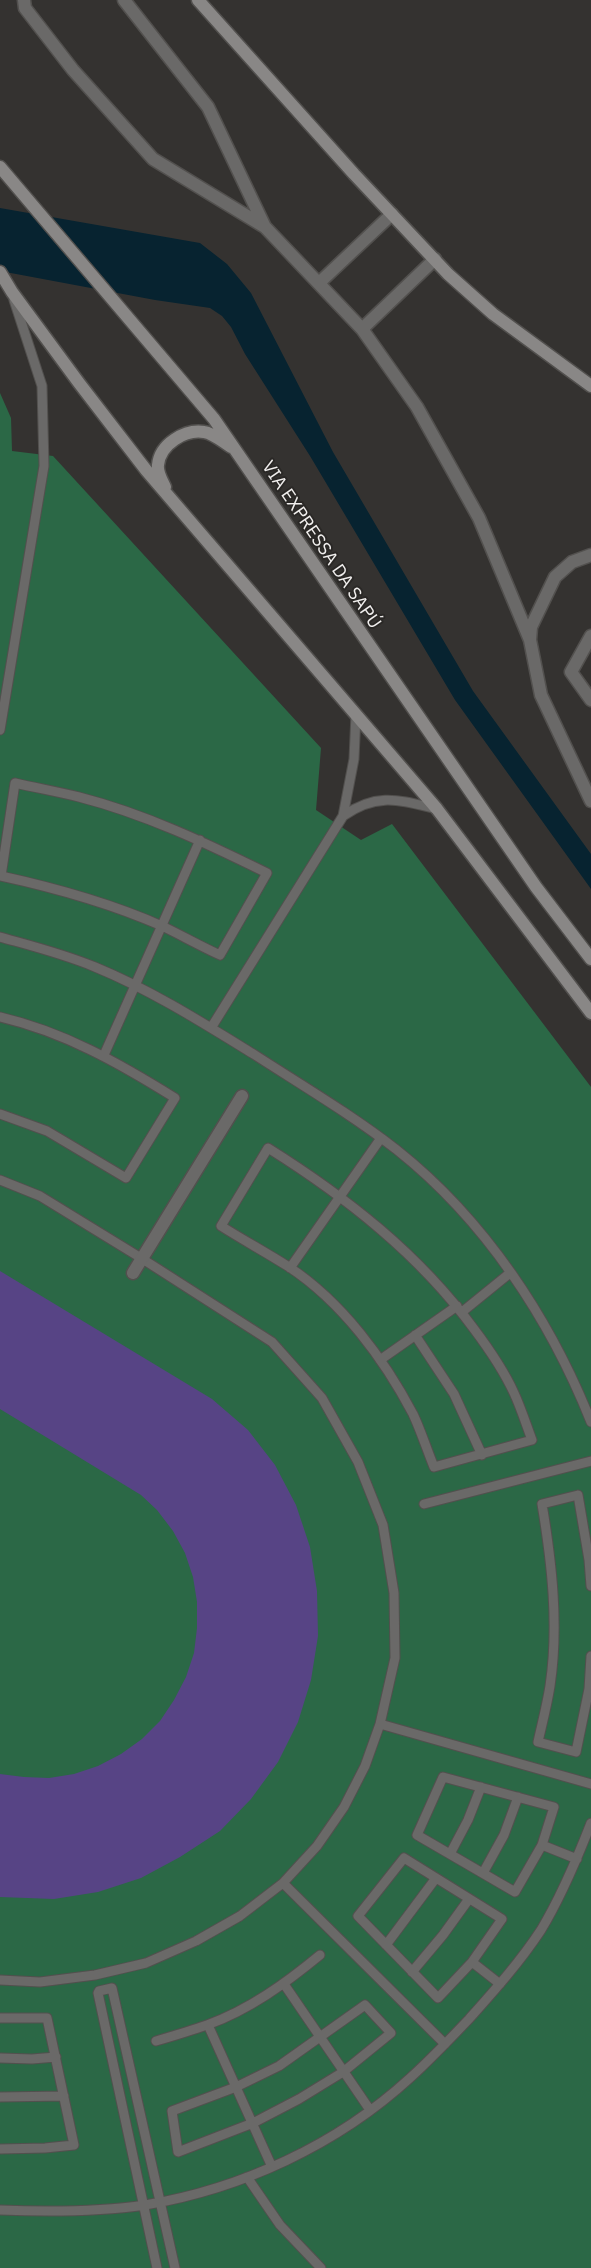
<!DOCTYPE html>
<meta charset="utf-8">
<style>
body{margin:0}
canvas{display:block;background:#343230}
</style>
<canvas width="591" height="2268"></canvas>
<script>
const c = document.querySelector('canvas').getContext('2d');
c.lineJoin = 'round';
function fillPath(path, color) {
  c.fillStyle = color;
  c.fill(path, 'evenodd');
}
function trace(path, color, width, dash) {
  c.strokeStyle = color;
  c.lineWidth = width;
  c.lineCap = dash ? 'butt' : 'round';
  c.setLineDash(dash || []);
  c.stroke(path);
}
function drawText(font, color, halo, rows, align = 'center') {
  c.font = font + ' "IBM Plex Sans",sans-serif';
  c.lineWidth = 4;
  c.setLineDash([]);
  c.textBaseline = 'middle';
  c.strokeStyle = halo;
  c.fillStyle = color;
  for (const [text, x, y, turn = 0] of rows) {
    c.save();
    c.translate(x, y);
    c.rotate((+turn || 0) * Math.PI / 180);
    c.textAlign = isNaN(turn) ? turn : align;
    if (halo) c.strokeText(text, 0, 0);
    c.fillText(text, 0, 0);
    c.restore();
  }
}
const green = new Path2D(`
 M0 393 11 418 12 451 53 456 321 748 316 810 361 840 392 824 591 1087V2268H0Z`);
const water = new Path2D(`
 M0 208 200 243 227 264 251 293 333 452 473 691 591 854V889L455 700 310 456 245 354 231 327 222 316 210 308 155 300 0 271Z`);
const building = new Path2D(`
 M0 1271 212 1399 248 1430 275 1465 296 1505 310 1547 317 1591 318 1636 311 1680 298 1722 278 1762 251 1799 220 1831 180 1857 141 1878 98 1892 54 1899 0 1897V1774L24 1777 49 1778 74 1774 98 1766 121 1754 142 1739 160 1721 174 1700 186 1677 194 1653 197 1628V1602L193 1577 185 1553 173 1531 157 1510 141 1495 0 1409Z`);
const lane = new Path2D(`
 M0 730 44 466 42 386 14 300
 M15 783C37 788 58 792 79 797 145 814 206 843 267 873L220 955C200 946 181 935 162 926 110 903 56 888 1 876Z
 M343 816C377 792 399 800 437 809
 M0 937C32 946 64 954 95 967 151 990 203 1023 255 1055 303 1086 352 1115 397 1150 485 1220 550 1319 591 1422
 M0 1017C64 1032 119 1063 175 1098L126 1178 47 1131 0 1114
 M211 1028 343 816 354 759 356 714
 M104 1055 200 840
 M268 1148C346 1197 419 1254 474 1329 489 1349 504 1371 514 1393 521 1408 526 1424 532 1440L434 1467C427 1450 421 1431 413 1414 384 1359 342 1302 289 1267 267 1253 243 1240 221 1226Z
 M0 1180 40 1196 141 1258 272 1342 322 1398 358 1462 383 1525 394 1593 395 1658 380 1724 365 1766 344 1807 317 1846 283 1883 240 1916 196 1941 146 1963 95 1975 40 1982 0 1980
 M290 1268 381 1138
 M462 1312 510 1273
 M415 1335 454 1394 482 1455
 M380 1360 457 1306
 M424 1504 591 1461
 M591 1586 589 1560 578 1495 542 1504C552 1564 559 1626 550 1686 547 1705 542 1724 538 1742L576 1752 589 1689 591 1656
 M380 1724 591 1784
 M443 1777 554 1807 542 1845 515 1892 417 1835Z
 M542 1845 577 1859
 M450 1854 468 1820 481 1787
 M404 1858 502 1919 472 1962 438 1998 358 1916Z
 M483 1873 504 1835 518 1797
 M283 1883 445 2044
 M386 1945 436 1878
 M472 1962 500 1984
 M412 1972 443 1935 469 1899
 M284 1984 370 2110
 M365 2005 391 2033 343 2072 299 2099 253 2123 178 2152 172 2111 236 2087 279 2066Z
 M0 2018H47L74 2145 45 2148 0 2149
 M208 2025 272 2167
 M156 2041C173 2036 190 2031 207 2025 249 2010 286 1983 320 1955
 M0 2058 32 2059 56 2057
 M0 2097 64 2096
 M247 2177 280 2225 321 2268
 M0 2210C48 2212 97 2212 145 2205 241 2189 337 2145 410 2078 430 2060 450 2039 469 2019 494 1991 520 1962 541 1930 561 1897 577 1859 591 1823
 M157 2268 98 1993 99 1991 112 1988 175 2268`);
const street = new Path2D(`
 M24 0 25 8 73 70 153 159 265 227 362 329 417 407 479 518 530 640
 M124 0 208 107 265 227
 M319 283 392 214
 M362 329 435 259
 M591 555 572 562 555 577 531 627 530 640 541 695 591 801
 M591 636 571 672 591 700
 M133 1273 242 1096`);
const secondary = new Path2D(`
 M198 0 354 174 448 274 493 314 591 386
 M0 167 214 419 536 887 591 959
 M0 272 12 292 79 383 146 470 437 809 591 1013
 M165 487C162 480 157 473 158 465 160 444 185 429 204 432 213 433 223 442 231 447`);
const streetNames = [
 ["VIA EXPRESSA DA SAPÚ",321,545,56]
];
fillPath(green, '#2b6846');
fillPath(water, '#072330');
fillPath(building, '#574485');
trace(lane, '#52504e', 11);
trace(street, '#52504e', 15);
trace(secondary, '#52504e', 15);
trace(lane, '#6a6968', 9);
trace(street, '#6a6968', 12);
trace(secondary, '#898786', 12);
drawText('18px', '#f1efee', '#2a2826', streetNames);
</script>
